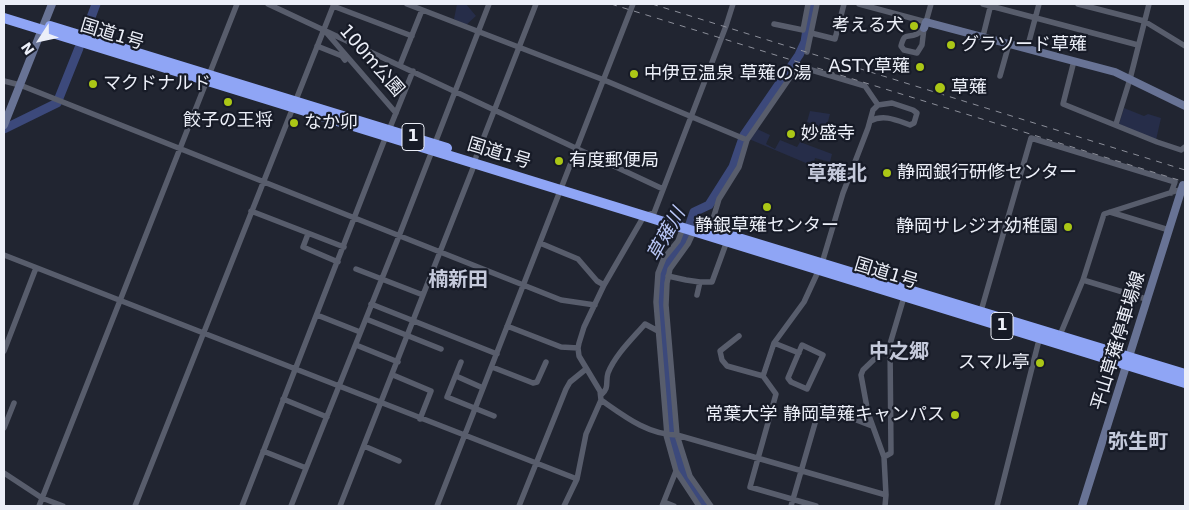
<!DOCTYPE html>
<meta charset="utf-8">
<style>
body{margin:0}
#map{position:relative;width:1189px;height:510px;overflow:hidden;background:#212531;font-family:"DejaVu Sans",sans-serif}
canvas{display:block}
.frame{position:absolute;inset:0;border:5px solid #eceff8;pointer-events:none}
.north{position:absolute;left:15px;top:15px;width:50px;height:50px;-webkit-text-stroke:4px #171b27;paint-order:stroke;rotate:235deg;font-size:14px;font-weight:700;line-height:20px;text-align:center;color:#eceff8}
.north::after{content:'';display:block;margin:auto;width:18px;height:22px;background:#eceff8;clip-path:polygon(50% 0,100% 100%,50% 72%,0 100%)}
</style>
<div id="map">
<canvas width="1189" height="510"></canvas>
<div class="frame"></div>
<div class="north">N</div>
</div>
<script>
const c = document.querySelector('canvas').getContext('2d');
c.lineJoin = 'round';
function fillPath(path, color) {
  c.fillStyle = color;
  c.fill(path, 'evenodd');
}
function trace(path, color, width, dash) {
  c.strokeStyle = color;
  c.lineWidth = width;
  c.lineCap = dash ? 'butt' : 'round';
  c.setLineDash(dash || []);
  c.stroke(path);
}
function drawText(font, color, halo, rows, align = 'center') {
  c.font = font + ' "DejaVu Sans","Noto Sans JP",sans-serif';
  c.lineWidth = 4.5;
  c.setLineDash([]);
  c.textBaseline = 'middle';
  c.strokeStyle = halo;
  c.fillStyle = color;
  for (const [text, x, y, turn = 0] of rows) {
    c.save();
    c.translate(x, y);
    c.rotate((+turn || 0) * Math.PI / 180);
    c.textAlign = isNaN(turn) ? turn : align;
    if (halo) c.strokeText(text, 0, 0);
    c.fillText(text, 0, 0);
    c.restore();
  }
}
const green = new Path2D(`
 M457 4H466L476 16 466 25 454 19Z
 M1124 108 1144 116 1148 114 1161 118 1156 140 1119 124Z
 M810 111 830 114 826 129 807 122Z
 M755 128 770 135 766 144 775 149 780 140 797 147 800 142 832 154 830 162 815 158 813 166 749 139Z`);
const river = new Path2D(`
 M86 31 96 4
 M4 129 57 103 79 48
 M706 506 682 469 673 441 661 305 662 277 665 270 669 261 686 236 694 212 709 205 733 167 744 135 799 55 805 42 811 4`);
const street = new Path2D(`
 M268 4 663 189
 M407 4 604 80 747 140
 M859 4 926 22 931 4
 M983 4 1138 45
 M1078 4 1144 21 1185 46
 M333 6 412 36
 M774 24 803 30 808 4
 M924 28 922 45 917 53 904 50 901 46C905 31 907 39 917 34 920 32 921 30 924 28Z
 M325 31 396 113
 M811 33 835 39 844 4
 M983 36 991 4
 M317 46 342 56 345 60
 M1027 49 1039 4
 M807 52 817 4
 M1074 61 1063 104 1157 142 1181 150 1185 147
 M400 65 422 10
 M1000 76 1009 44
 M4 81 20 85 561 300 595 305
 M1116 124 1130 79 1149 4
 M389 130 413 71
 M476 157 536 4
 M251 211 344 247
 M1110 212 1169 230
 M710 229 719 199 739 167 747 140 798 66 865 86 878 105
 M694 231 688 244 670 269 667 283 666 305 677 435 690 476 711 506
 M308 234 303 247 338 262
 M540 243 578 259 597 281 604 285
 M4 255 577 479
 M356 269 423 295
 M668 276 686 280 700 282
 M1083 280 1146 299
 M697 295 700 282H712L727 241
 M371 304 497 354
 M981 311 1031 138 1175 182 1171 193
 M317 315 360 332
 M366 319 441 349
 M507 326 561 347 578 348
 M1060 335 1083 280 1104 214 1182 189
 M739 336 720 351 722 360 727 366 763 376
 M774 343 799 353
 M356 345 398 362
 M802 345 823 355 807 389 791 382 788 378Z
 M4 351 36 268
 M461 362 447 397 494 416
 M492 367 533 383 537 382 546 362
 M393 375 431 391 420 419
 M456 376 483 388
 M601 395C610 388 605 382 608 373 615 355 633 338 645 324L658 331
 M283 399 327 417
 M601 400C624 416 648 435 677 435L886 495
 M4 428 14 403
 M667 435 656 302 658 273 664 258 678 241 683 228
 M364 446 399 461
 M263 451 306 468
 M884 457 891 453 890 344
 M676 471 699 506
 M4 473 42 498 63 506
 M664 502 674 506
 M39 506 237 4
 M135 506 334 4
 M242 506 386 136
 M291 506 399 236 489 4
 M340 506 475 163
 M437 506 633 4
 M519 506 566 389 570 382 586 369
 M564 506 577 479 586 434 601 400 600 391 579 356 578 348 579 343 584 327 604 285 644 216 654 213 726 26 733 4
 M662 506 676 471 666 435
 M791 506 820 406 872 426
 M816 506 750 487 776 394 763 376 774 343 804 302 822 263 843 193 868 128 873 110 878 105 892 103 913 110 917 113 914 123 910 125C896 120 884 114 870 121
 M885 506 886 495 884 457 868 413 861 375 863 370 890 344 904 297
 M997 506 1040 336`);
const secondary = new Path2D(`
 M924 28 926 22 1115 72 1185 106
 M4 125 52 4
 M1082 506 1183 185`);
const highway = new Path2D(`
 M4 18 1185 383
 M50 26 447 148
 M709 229 1185 374`);
const rail = new Path2D(`
 M611 4 1185 182
 M652 4 1185 170`);
const markers = [
 [914,26,5,"#abc716"],
 [951,45,5,"#abc716"],
 [920,67,5,"#abc716"],
 [634,74,5,"#abc716"],
 [93,84,5,"#abc716"],
 [940,88,6,"#abc716"],
 [228,102,5,"#abc716"],
 [294,123,5,"#abc716"],
 [791,134,5,"#abc716"],
 [559,161,5,"#abc716"],
 [887,173,5,"#abc716"],
 [767,207,5,"#abc716"],
 [1068,227,5,"#abc716"],
 [1040,363,5,"#abc716"],
 [955,415,5,"#abc716"]
];
const shields = [
 [413,137,22],
 [1002,326,22]
];
const shieldNames = [
 ["1",413,137],
 ["1",1002,326]
];
const poiNames = [
 ["考える犬",904,26,"right"],
 ["グラソード草薙",961,45],
 ["ASTY草薙",910,67,"right"],
 ["中伊豆温泉 草薙の湯",644,74],
 ["マクドナルド",103,84],
 ["草薙",951,88],
 ["餃子の王将",228,121,"center"],
 ["なか卯",304,123],
 ["妙盛寺",801,134],
 ["有度郵便局",569,161],
 ["静岡銀行研修センター",897,173],
 ["静銀草薙センター",767,226,"center"],
 ["静岡サレジオ幼稚園",1058,227,"right"],
 ["スマル亭",1030,363,"right"],
 ["常葉大学 静岡草薙キャンパス",945,415,"right"]
];
const streetNames = [
 ["国道1号",112,35,17],
 ["100m公園",371,61,49],
 ["国道1号",499,154,17],
 ["国道1号",886,274,17],
 ["平山草薙停車場線",1119,341,-73]
];
const waterNames = [
 ["草薙川",667,235,-61]
];
const quarterNames = [
 ["草薙北",837,175],
 ["楠新田",458,281],
 ["中之郷",899,353],
 ["弥生町",1138,443]
];
fillPath(green, '#262d49');
trace(river, '#3c497b', 9);
trace(street, '#585d6c', 5.5);
trace(secondary, '#687395', 8);
trace(highway, '#8fa5f5', 10);
trace(rail, '#8c8f9a', 1, [6, 6]);
for (const [x, y, r, color] of markers) {
  const dot = new Path2D();
  dot.arc(x, y, r, 0, 2 * Math.PI);
  c.fillStyle = color;
  c.fill(dot);
  trace(dot, '#171b27', 2);
}
for (const [x, y, w] of shields) {
  const box = new Path2D();
  box.roundRect(x - w / 2, y - 13.5, w, 27, 4);
  c.fillStyle = '#171b27';
  c.fill(box);
  trace(box, '#eceff8', 1);
}
drawText('bold 16px', '#eceff8', null, shieldNames);
drawText('18px', '#eceff8', '#171b27', poiNames, 'left');
drawText('18px', '#eceff8', '#171b27', streetNames);
drawText('italic 19px', '#bac8f8', '#171b27', waterNames);
drawText('bold 20px', '#c5cadb', '#171b27', quarterNames);
</script>
